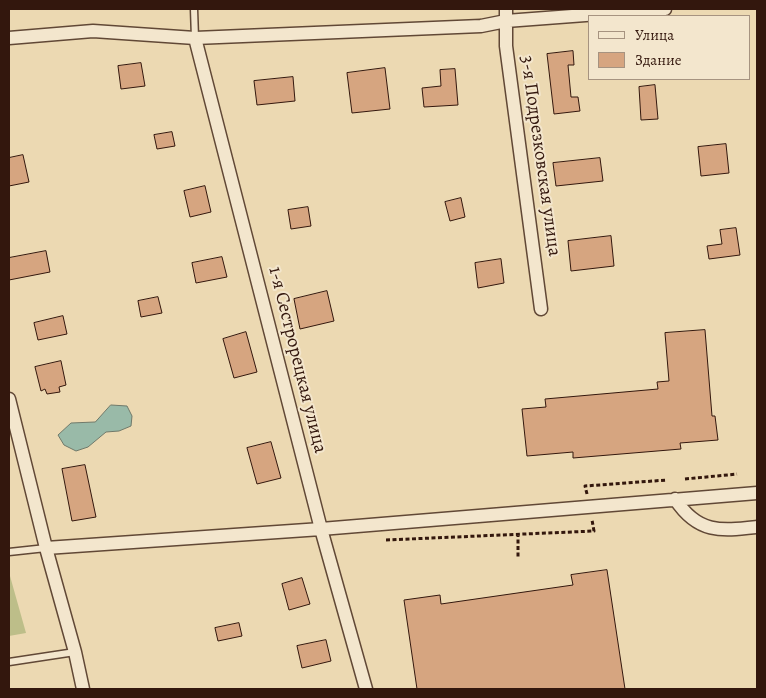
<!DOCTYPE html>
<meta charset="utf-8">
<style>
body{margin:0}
#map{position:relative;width:766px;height:698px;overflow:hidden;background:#ecd9b2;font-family:Alegreya,serif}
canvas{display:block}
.frame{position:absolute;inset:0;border:10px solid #33170d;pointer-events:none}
.legend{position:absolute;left:588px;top:15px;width:162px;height:65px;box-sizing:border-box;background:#f3e6cd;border:1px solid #a69380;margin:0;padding:6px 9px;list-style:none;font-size:15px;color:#33170d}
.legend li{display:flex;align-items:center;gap:10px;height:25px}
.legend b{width:25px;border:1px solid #a69380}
</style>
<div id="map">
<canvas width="766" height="698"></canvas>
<div class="frame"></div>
<ul class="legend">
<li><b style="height:6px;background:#f3e6cd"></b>Улица</li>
<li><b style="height:14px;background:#d6a580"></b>Здание</li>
</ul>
</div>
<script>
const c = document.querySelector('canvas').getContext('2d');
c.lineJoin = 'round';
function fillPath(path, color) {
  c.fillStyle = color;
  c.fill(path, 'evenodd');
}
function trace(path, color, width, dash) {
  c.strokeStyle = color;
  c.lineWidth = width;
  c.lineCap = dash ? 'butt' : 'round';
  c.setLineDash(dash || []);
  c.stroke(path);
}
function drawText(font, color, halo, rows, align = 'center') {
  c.font = font + ' Alegreya,serif';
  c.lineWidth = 4;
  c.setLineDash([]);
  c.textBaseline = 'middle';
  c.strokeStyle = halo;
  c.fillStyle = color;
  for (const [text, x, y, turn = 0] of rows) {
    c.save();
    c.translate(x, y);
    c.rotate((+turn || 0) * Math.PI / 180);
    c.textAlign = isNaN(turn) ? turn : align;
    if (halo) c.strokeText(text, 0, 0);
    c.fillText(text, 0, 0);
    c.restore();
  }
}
const green = new Path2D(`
 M9 576H10L26 633 9 636Z`);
const water = new Path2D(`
 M111 405 127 406 132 416 131 426 119 431 106 432 88 447 76 451 64 445 58 435 71 423 95 422Z`);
const building = new Path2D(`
 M573 51 574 65H568L571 97H578L580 111 554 114 547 54Z
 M141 63 145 86 121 89 118 66Z
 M385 68 390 109 352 113 347 73Z
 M455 69 458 105 424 107 422 88 441 86 440 70Z
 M293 77 295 101 257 105 254 81Z
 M655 85 658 119 641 120 639 87Z
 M172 132 175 146 157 149 154 135Z
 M726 144 729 173 701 176 698 147Z
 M23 155 29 182 9 186V158Z
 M600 158 603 181 556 186 553 163Z
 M205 186 211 212 190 217 184 191Z
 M461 198 465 217 450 221 445 202Z
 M308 207 311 226 291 229 288 210Z
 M736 228 740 255 709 259 707 246 722 244 720 230Z
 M611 236 614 266 571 271 568 241Z
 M46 251 50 272 9 280V258Z
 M222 257 227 277 196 283 192 263Z
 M501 259 504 283 478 288 475 263Z
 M327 291 334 321 300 329 294 299Z
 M158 297 162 313 141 317 138 301Z
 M63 316 67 334 38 340 34 323Z
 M705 330 712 416H715L718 440 680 443 681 449 573 458V452L527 456 522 409 546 407 545 399 658 389 657 382 669 381 665 333Z
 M246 332 257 372 234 378 223 339Z
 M61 361 66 385 59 387 60 392 47 394 45 389 41 391 35 367Z
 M271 442 281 478 257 484 247 448Z
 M85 465 96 517 72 521 62 469Z
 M607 570 625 689H417L404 600 440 595 441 604 573 585 571 575Z
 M302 578 310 604 289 610 282 584Z
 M239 623 242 636 218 641 215 628Z
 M326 640 331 661 302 668 297 646Z`);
const path = new Path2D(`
 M685 479 737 474
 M587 494 585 486 667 480
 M518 533V557
 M386 540 594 531 592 520`);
const lane = new Path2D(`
 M194 9 195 38
 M9 552 46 548
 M9 662 75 652`);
const street = new Path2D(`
 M506 9V46L541 309
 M9 38 93 31 195 38 481 26 506 21 665 9
 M195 38 321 529 366 689
 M9 399 46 548 75 652 83 689
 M675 499C698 534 721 531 757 527
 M46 548 321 529 757 493`);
const streetNames = [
 ["3-я Подрезковская улица",540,156,82],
 ["1-я Сестрорецкая улица",297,360,76]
];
fillPath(green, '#bdbe89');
fillPath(water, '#99baa8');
trace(water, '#70796a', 1);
fillPath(building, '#d6a580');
trace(building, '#33170d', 1);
trace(lane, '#614836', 9);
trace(street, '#614836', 15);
trace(path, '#33170d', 3, [4, 2.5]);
trace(lane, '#f3e6cd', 6);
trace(street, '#f3e6cd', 12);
drawText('19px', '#33170d', '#f3e6cd', streetNames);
</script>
